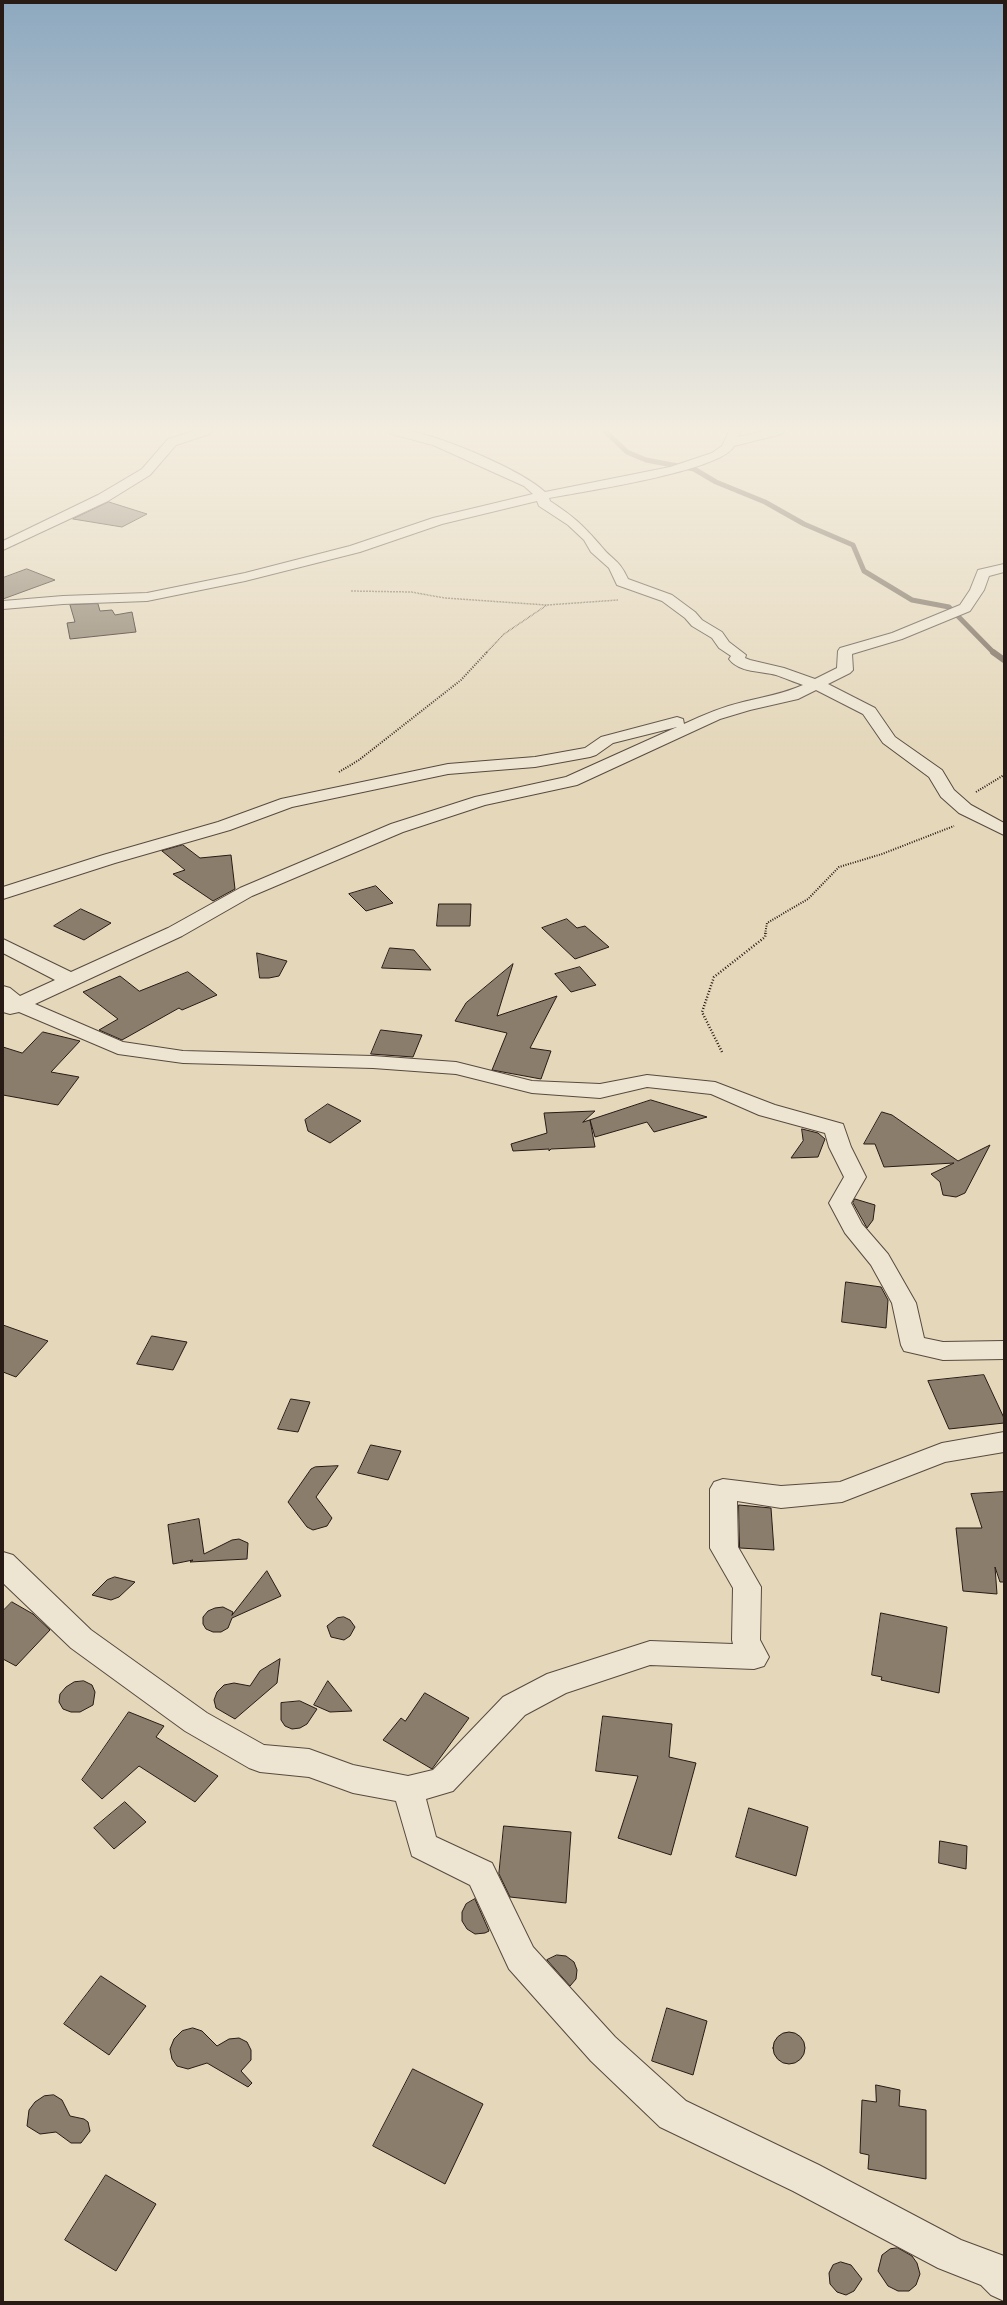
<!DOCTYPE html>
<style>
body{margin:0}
#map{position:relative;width:1007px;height:2305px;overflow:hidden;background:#e4d7ba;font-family:"Sorts Mill Goudy",serif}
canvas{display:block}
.frame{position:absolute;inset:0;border:4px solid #281b16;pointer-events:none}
</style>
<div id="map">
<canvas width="1007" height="2305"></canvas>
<div class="frame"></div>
</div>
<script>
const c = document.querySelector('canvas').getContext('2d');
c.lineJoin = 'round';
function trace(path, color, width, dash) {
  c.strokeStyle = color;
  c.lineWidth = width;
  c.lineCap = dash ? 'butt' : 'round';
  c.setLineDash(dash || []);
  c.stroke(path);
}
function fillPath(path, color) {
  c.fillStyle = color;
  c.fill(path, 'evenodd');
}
const streamFar1 = new Path2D(`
 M605 431 627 452 646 460 694 469 716 482 765 502 804 524 853 545 864 571 912 600 949 607 994 653`);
const stream = new Path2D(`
 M993 652 1004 660`);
const building = new Path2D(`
 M109 502 147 514 122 527 73 519Z
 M27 569 55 580 3 599V578Z
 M98 604 100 611 112 610 115 615 132 612 136 632 70 639 67 623 75 622 70 605Z
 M183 845 200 858 231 855 235 889 213 901 173 874 185 870 162 851Z
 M376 886 393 903 366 911 349 894Z
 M439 904H471L470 926H437Z
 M81 909 111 923 84 940 54 926Z
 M567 919 577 928 585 926 609 947 575 959 542 928Z
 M390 948 414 950 431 970 382 968Z
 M257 953 287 961 279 976 269 978H260Z
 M513 964 497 1016 557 996 530 1048 551 1051 541 1079 492 1070 507 1033 455 1021 466 1003Z
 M580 967 596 985 571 992 555 974Z
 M188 972 217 995 182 1010 179 1008 122 1040 99 1030 118 1019 83 992 120 976 139 991Z
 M381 1030 422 1035 413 1057 371 1054Z
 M43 1032 80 1041 51 1072 79 1077 58 1105 3 1095V1047L22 1053Z
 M651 1100 707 1117 654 1132 647 1122 595 1137 590 1120 595 1147 551 1149 549 1151V1149L513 1151 511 1144 547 1133 544 1113 595 1111 583 1122Z
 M328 1104 361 1121 330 1143 308 1131 305 1120Z
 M882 1112 892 1115 958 1161 990 1145 965 1193 956 1197 943 1195 940 1182 931 1174 954 1163 884 1167 875 1144H864Z
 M802 1129 818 1133 825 1139 818 1157 791 1158 803 1141Z
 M855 1199 875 1205 873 1220 867 1228 853 1203Z
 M846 1282 881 1287 888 1300 886 1328 842 1322Z
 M3 1325 48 1341 16 1377 3 1372Z
 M152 1336 187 1342 173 1370 137 1364Z
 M984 1375 1004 1418V1423L949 1429 928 1381Z
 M291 1399 310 1402 298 1432 278 1429Z
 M371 1445 401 1451 388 1480 358 1473Z
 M338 1466 316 1497 332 1518 327 1526 313 1530 307 1527 288 1502 311 1469 315 1467Z
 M1004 1492V1582H1000L995 1567 997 1594 963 1591 956 1528H982L971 1494Z
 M739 1505 771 1508 774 1550 740 1548Z
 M199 1519 204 1554 232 1540 239 1539 248 1543 247 1559 190 1562 193 1560 173 1564 168 1525Z
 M267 1571 281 1596 232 1618 228 1628 221 1632H213L206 1629 203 1624V1617L208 1611 215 1608 223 1607 233 1612 232 1615Z
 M115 1577 135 1582 119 1597 111 1600 92 1595 107 1580Z
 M12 1602 33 1614 50 1630 16 1666 3 1659V1611Z
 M881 1613 947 1627 939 1693 881 1680 882 1677 872 1675Z
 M344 1617 350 1620 355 1627 350 1636 344 1640 331 1637 327 1626 337 1618Z
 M280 1659 277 1683 235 1719 216 1708 214 1700 217 1692 224 1685 234 1683 250 1686 260 1671Z
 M84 1681 92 1685 95 1692 93 1705 80 1712H71L63 1709 59 1702 60 1694 66 1687 74 1682Z
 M328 1681 352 1711 330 1712 314 1705Z
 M425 1693 469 1718 432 1769 383 1740 401 1718 405 1721Z
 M300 1701 317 1709 307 1724 300 1728 292 1729 285 1726 281 1720V1703Z
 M129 1712 164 1726 156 1737 218 1776 195 1802 139 1766 102 1799 82 1780Z
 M603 1716 672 1724 669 1757 696 1763 671 1855 618 1838 638 1776 596 1771Z
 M125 1802 146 1822 114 1849 94 1828Z
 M749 1808 808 1827 796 1876 736 1857Z
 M504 1826 571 1832 566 1903 510 1897 499 1874Z
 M940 1841 967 1846 966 1869 939 1863Z
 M475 1899 489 1931 485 1933 475 1934 467 1929 462 1921V1912L466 1904Z
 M557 1955 566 1956 574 1962 577 1970 576 1979 570 1986 547 1960Z
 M101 1976 146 2006 109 2055 64 2024Z
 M667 2008 707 2021 693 2075 652 2061Z
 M193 2028 202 2031 217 2046 229 2039 239 2038 247 2042 251 2050V2060L241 2071 252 2083 248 2087 207 2063 188 2069 177 2066 172 2059 170 2049 174 2039 182 2031Z
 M773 2048a16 16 0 1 1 32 0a16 16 0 1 1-32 0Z
 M413 2069 483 2104 445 2184 373 2146Z
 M876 2085 900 2090 899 2106 926 2110V2179L868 2169 869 2155 860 2153 862 2100 876 2102Z
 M54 2095 62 2100 70 2116 84 2119 88 2122 90 2131 81 2143H71L56 2132 40 2134 27 2126 29 2110 35 2102 44 2096Z
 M106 2175 156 2204 116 2271 65 2240Z
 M898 2248 912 2256 917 2263 920 2274 916 2285 909 2291H898L888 2286 878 2271 882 2255 890 2249Z
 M841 2262 851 2265 862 2279 854 2291 846 2295 837 2292 830 2284 829 2273 833 2265Z`);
const pathFar2 = new Path2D(`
 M351 591 411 592 445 598 546 605
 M486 653 504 634 547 605 618 600`);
const pathFar1 = new Path2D(`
 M339 772 359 760 461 680 487 652
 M976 792 1004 775
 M765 934 767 923 808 899 839 867 882 854 954 826`);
const path = new Path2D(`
 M722 1052 702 1012 714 977 765 937 766 933`);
const minor = new Path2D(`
 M194 431H212L210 434 176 445 150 475 108 501 3 550V541L98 495 142 469 168 439Z
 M389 431C396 431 404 430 411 431 444 438 520 469 545 492L670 467 712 453 722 446 729 431H741L738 437 764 431H784L782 434 734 446C722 471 581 492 549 498L550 501C573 516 583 525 601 546 613 561 619 559 628 579L672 595 695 612 702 620 722 632 729 642 746 655 745 658 750 660 784 668 815 679 837 668 838 651 840 648 892 633 960 605 970 590 978 570 1004 564V572L989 576 984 590 970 611 902 639 852 654 853 670 850 673 828 684 875 708 895 737 942 770 954 790 971 805 1004 823V835L959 813 941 797 929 777 883 743 863 714 816 690 798 699 750 710 720 719 577 785 485 805 403 832 252 896 182 936 35 1004 123 1042 183 1051 373 1056 456 1062 532 1081 600 1084 647 1075 715 1082 775 1105 843 1124 851 1147 866 1177 851 1203 862 1224 888 1254 916 1303 924 1338 943 1342 1004 1341V1359L943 1360 904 1351 901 1345 892 1303 871 1265 845 1233 829 1203 844 1177 829 1147 825 1133 759 1115 711 1094 647 1087 600 1098 532 1093 456 1074 373 1068 183 1063 118 1054 19 1012 10 1014 3 1012V986L10 988 20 996 55 980 3 953V939L71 972 168 928 240 888 391 824 475 797 566 777 677 727 613 743 596 755 590 757 535 767 448 774 292 807 230 830 115 863 3 899V887L103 855 218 822 281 799 448 764 535 757 585 748 601 737 677 717 683 719 684 724C703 715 722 707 743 702 763 697 783 694 803 685 794 682 785 678 776 675 762 671 739 673 729 659L731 656 719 648 712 638 692 626 685 618 662 601 617 585 609 568 591 552 584 540 568 525 539 506 537 501 442 524 360 552 245 581 147 601 63 604 3 609V601L63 596 147 593 245 573 350 546 433 518 533 494 524 486 433 445 391 434Z
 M1004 1432V1452L945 1462 842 1502 781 1508 737 1501 738 1547 761 1587 760 1640 769 1657 764 1666 754 1669 650 1665 566 1693 525 1715 453 1791 426 1799 436 1837 492 1863 533 1947 615 2037 686 2101 819 2165 961 2240 1004 2256V2301L991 2295 981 2285 938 2268 793 2191 660 2127 591 2061 509 1969 470 1885 412 1856 396 1801 353 1793 309 1777 260 1772 249 1768 185 1731 71 1648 3 1583V1552L13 1555 91 1630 207 1713 264 1745 309 1749 353 1765 408 1776 433 1770 503 1697 547 1674 650 1641 733 1644 732 1640 733 1588 710 1548V1489L714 1482 723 1479 781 1486 840 1482 942 1443Z`);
trace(streamFar1, '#726557', 5);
trace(stream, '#726557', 6);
fillPath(building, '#8a7d6b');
trace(building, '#281b16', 1);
trace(minor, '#574a3f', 2);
trace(pathFar2, '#281b16', 1.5, [0.5, 1]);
trace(pathFar1, '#281b16', 2, [1, 1.5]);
trace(path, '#281b16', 2.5, [1, 2]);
fillPath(minor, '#ede5d2');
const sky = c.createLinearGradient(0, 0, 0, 754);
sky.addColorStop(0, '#8da8bf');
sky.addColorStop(0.57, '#f3ede0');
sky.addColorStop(1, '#f3ede000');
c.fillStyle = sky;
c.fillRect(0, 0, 1007, 754);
</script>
